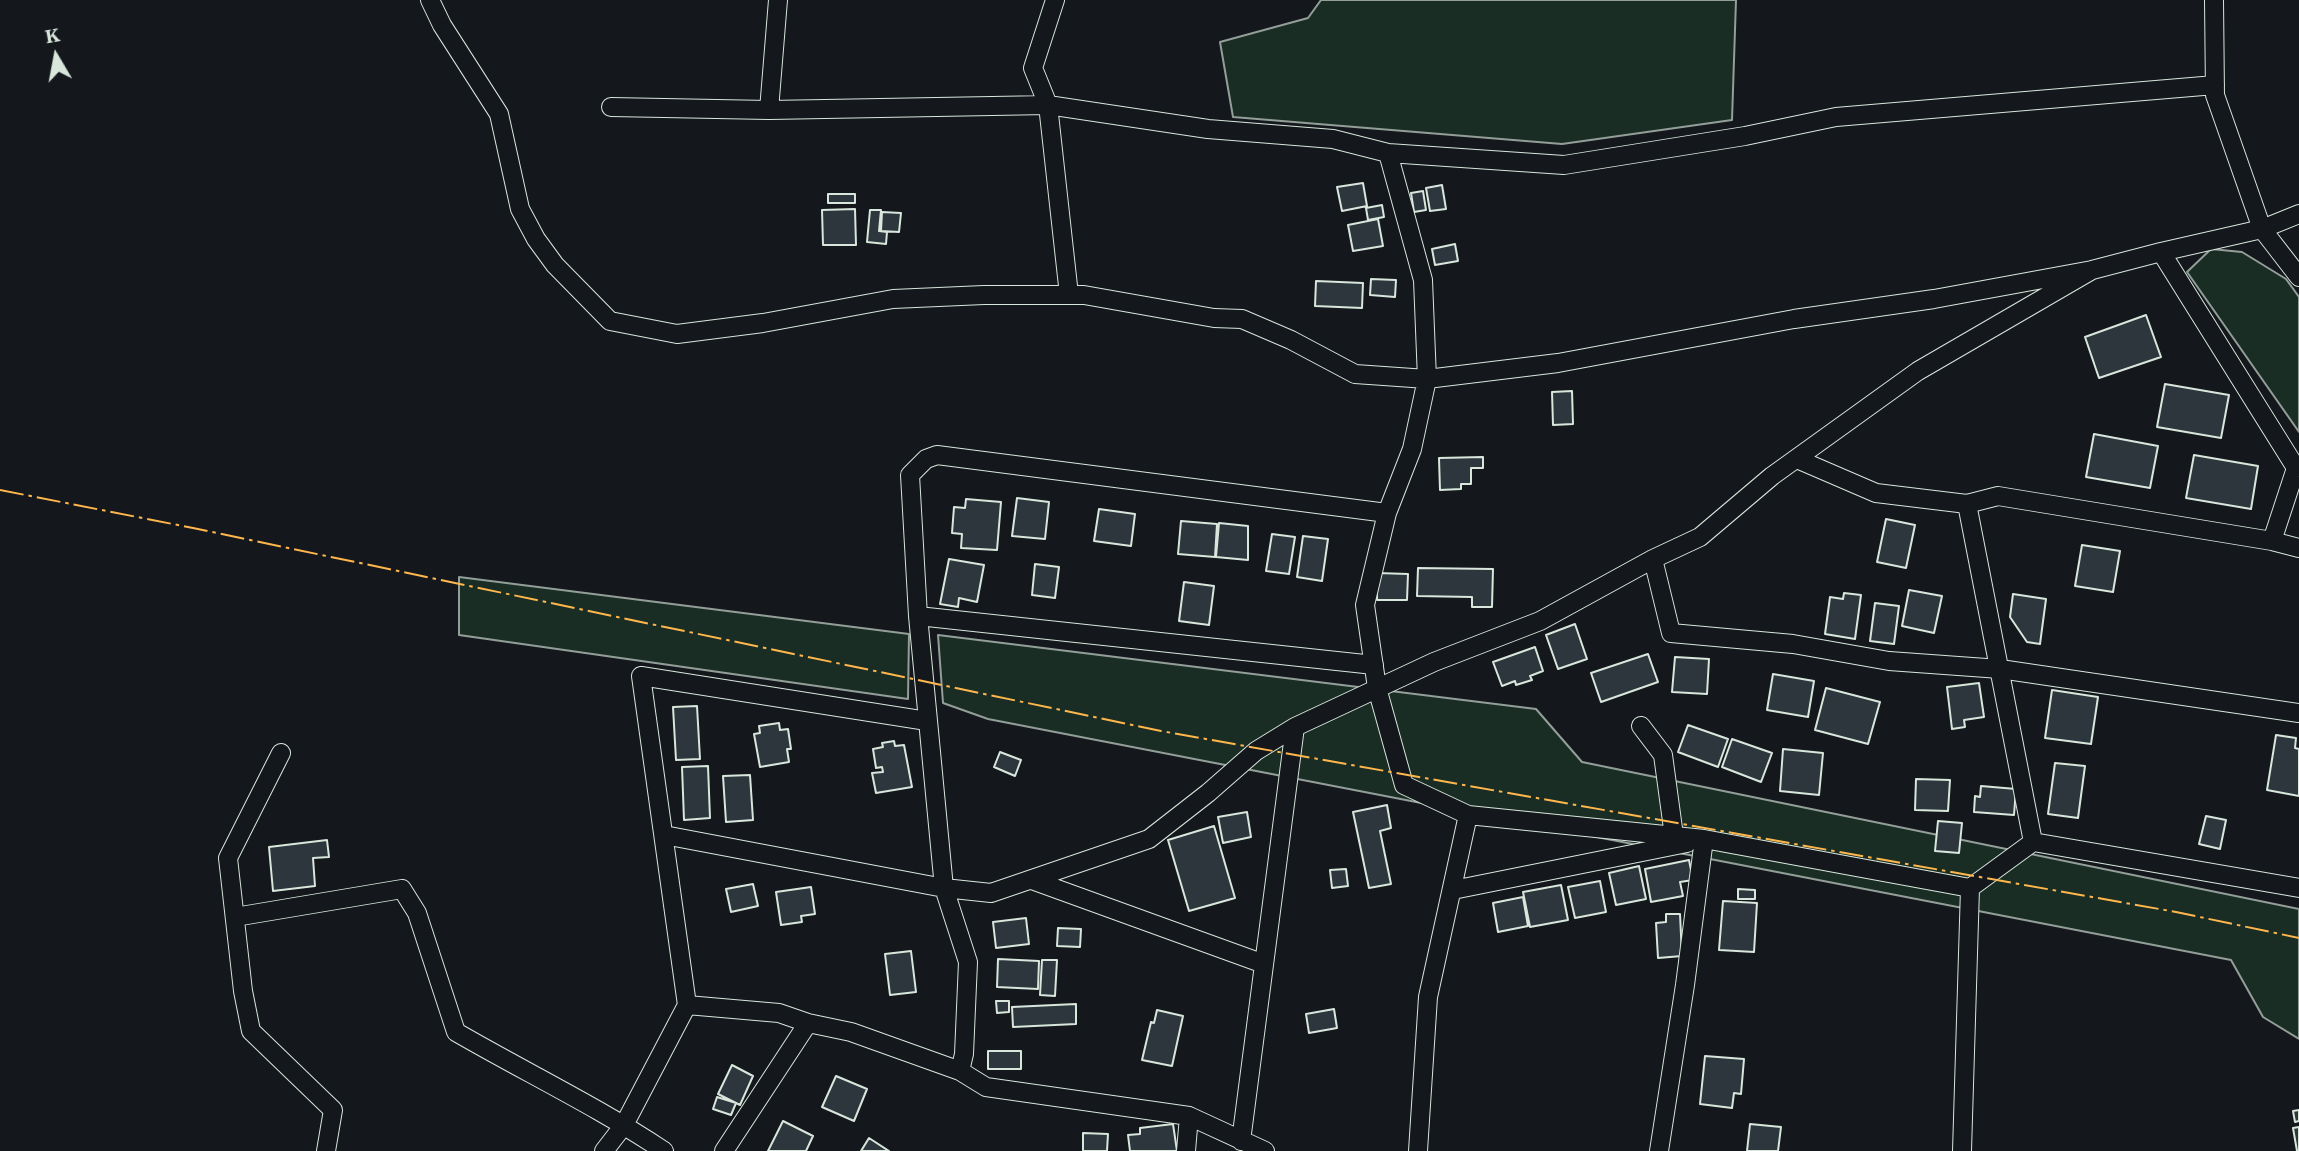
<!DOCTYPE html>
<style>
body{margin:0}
#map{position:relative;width:2299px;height:1151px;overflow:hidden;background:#14181c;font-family:"IBM Plex Serif",serif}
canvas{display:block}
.north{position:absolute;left:21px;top:21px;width:70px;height:70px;-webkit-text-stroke:5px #14181c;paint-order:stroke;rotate:350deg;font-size:19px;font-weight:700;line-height:28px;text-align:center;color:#d8e6dc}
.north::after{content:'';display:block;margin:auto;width:24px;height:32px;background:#d8e6dc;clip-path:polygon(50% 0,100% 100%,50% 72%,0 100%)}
</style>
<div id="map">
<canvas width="2299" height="1151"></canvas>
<div class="north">K</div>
</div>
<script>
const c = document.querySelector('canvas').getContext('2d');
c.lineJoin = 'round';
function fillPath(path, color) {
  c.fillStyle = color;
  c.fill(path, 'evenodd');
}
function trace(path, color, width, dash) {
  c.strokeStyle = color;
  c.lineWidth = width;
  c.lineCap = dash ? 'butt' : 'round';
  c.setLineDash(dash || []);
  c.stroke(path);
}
const green = new Path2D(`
 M1321 0H1736L1732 120 1562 144 1233 117 1220 42 1308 18Z
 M2211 249 2242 252 2286 279 2299 297V432L2187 272Z
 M459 577 909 634 908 699 459 635Z
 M938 635 1536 709 1582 762 2299 909V1039L2263 1017 2231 960 988 719 943 703Z`);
const building = new Path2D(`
 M1363 183 1367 206 1342 211 1337 187Z
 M1442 185 1446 209 1430 211 1426 188Z
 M1423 191 1426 210 1414 212 1411 193Z
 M828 194H855V203H828Z
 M1382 205 1384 217 1368 220 1366 208Z
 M855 209 856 245H823L822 210Z
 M870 210H881L879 231 887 232 886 244 867 242Z
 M882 212 901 213 899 232 881 231Z
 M1378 219 1383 246 1353 251 1348 225Z
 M1455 244 1458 261 1435 265 1432 249Z
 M1371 279 1396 280 1395 297 1370 295Z
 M1316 281 1363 283 1362 308 1315 306Z
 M2146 315 2161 357 2099 378 2085 337Z
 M2165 384 2229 395 2221 438 2157 427Z
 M1572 391 1573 424 1553 425 1552 392Z
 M2094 434 2158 446 2150 488 2086 477Z
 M2194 455 2258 466 2251 509 2186 498Z
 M1483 457V468H1471V484H1461V489L1440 490 1439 458Z
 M1017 498 1049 502 1045 539 1012 536Z
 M966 499 1001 502 997 550 961 548 962 534 952 533 954 507 965 508Z
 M1099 509 1135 514 1131 546 1094 541Z
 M1886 519 1915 525 1906 568 1877 562Z
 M1181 521 1217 524 1215 557 1178 554Z
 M1219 523 1248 526V560L1216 557Z
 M1272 534 1295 537 1289 574 1266 571Z
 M1303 536 1328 539 1322 581 1297 577Z
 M2082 545 2120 551 2113 592 2075 586Z
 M949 559 984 565 977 602 959 598 958 607 940 604Z
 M1035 564 1059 567 1055 598 1032 595Z
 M1418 568 1493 569 1492 607H1472V597L1417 596Z
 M1377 573 1408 574 1407 600H1377Z
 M1184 582 1214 586 1209 625 1179 621Z
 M1909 590 1942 596 1934 633 1902 626Z
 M1844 593 1861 595 1855 639 1825 634 1830 597 1843 599Z
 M2013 594 2046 599 2040 644 2027 642 2010 617Z
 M1875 603 1899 606 1894 644 1870 641Z
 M1575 624 1587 659 1558 669 1546 635Z
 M1535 647 1543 671 1530 676 1532 680 1516 685 1515 681 1502 686 1493 662Z
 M1648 654 1658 682 1601 702 1591 673Z
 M1675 657 1709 659 1707 694 1672 692Z
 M1773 674 1814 681 1808 717 1767 710Z
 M1979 683 1984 717 1964 720 1965 727 1952 729 1947 687Z
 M1826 688 1880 702 1868 744 1815 730Z
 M2052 690 2098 697 2091 744 2045 738Z
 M697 706 700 759 676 760 673 707Z
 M779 723 780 730 788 729 791 749H787L789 762 760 767 754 734 760 733 759 726Z
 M1688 725 1728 739 1718 767 1678 752Z
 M2276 735 2296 738 2295 748 2299 749V796L2267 790Z
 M1732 739 1772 753 1761 782 1722 767Z
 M894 741 895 746 904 745 912 787 876 793 872 773 883 772 882 767 876 768 873 749 883 747 882 743Z
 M1783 749 1823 753 1819 795 1780 791Z
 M1000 752 1021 760 1015 776 994 767Z
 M2055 763 2085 766 2078 818 2048 814Z
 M708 766 710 818 684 820 682 767Z
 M750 775 753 820 726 822 723 776Z
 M1916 779 1950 780 1948 811 1915 810Z
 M1981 786 2016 789 2014 815 1974 812 1975 796 1980 797Z
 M1387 805 1391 828 1380 831 1391 884 1369 888 1353 812Z
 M1247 812 1251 837 1223 843 1218 817Z
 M2206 816 2226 820 2220 849 2199 844Z
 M1938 821 1962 823 1959 853 1935 851Z
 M1214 826 1235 898 1189 911 1168 840Z
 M327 840 329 857 313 858 315 886 273 891 269 847Z
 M1689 860 1693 880 1680 882 1683 896 1651 902 1645 869Z
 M1639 866 1646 899 1616 905 1609 873Z
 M1346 869 1348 886 1332 888 1330 870Z
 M1600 881 1606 912 1575 918 1568 887Z
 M753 884 758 906 731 912 726 889Z
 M1561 885 1568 920 1530 927 1523 892Z
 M811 887 815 914 801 916 802 922 781 925 776 892Z
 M1738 889 1755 890V899H1738Z
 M1523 897 1528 926 1498 932 1493 903Z
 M1723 901 1757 903 1754 952 1719 950Z
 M1666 914H1680L1682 956 1658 958 1656 923 1666 922Z
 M1026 918 1029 944 996 948 993 922Z
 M1058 928 1081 929 1080 947 1057 946Z
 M911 951 916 992 890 995 885 954Z
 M998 959 1039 961 1038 989 997 987Z
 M1042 960H1057L1055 996 1040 995Z
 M996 1001H1009V1012L997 1013Z
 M1076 1004V1024L1013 1027 1012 1007Z
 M1334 1009 1337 1028 1309 1033 1306 1014Z
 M1157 1010 1183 1016 1172 1066 1142 1060 1151 1022 1154 1023Z
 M988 1051H1021V1069H988Z
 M1705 1056 1744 1059 1741 1094 1734 1093 1732 1108 1700 1104Z
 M732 1065 753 1076 740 1105 718 1094Z
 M836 1076 867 1089 854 1121 822 1107Z
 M717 1097 736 1103 731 1115 713 1109Z
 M2299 1110V1121L2295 1122 2293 1111Z
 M783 1121 813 1136 806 1151H768Z
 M1173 1124 1177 1151H1130L1128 1135 1140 1134V1128Z
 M1750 1124 1781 1127 1778 1151H1747Z
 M2299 1127V1151H2297L2293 1128Z
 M1083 1133 1108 1134 1107 1151H1083Z
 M869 1138 889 1151H861Z`);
const street = new Path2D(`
 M430 0 442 25 499 114 520 209 536 239 555 265 610 321 677 334 763 323 893 299 984 295H1084L1214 318 1242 319 1291 340 1355 374 1427 379 1558 363 1794 319 1934 299 2092 270
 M1055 0 1033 68 1048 105 1069 295
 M2214 0 2215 95 2262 229 2299 277
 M611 107 769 110 1048 105 1208 129 1333 139 1388 153 1564 165 1745 136 1836 117 2215 85
 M769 110 778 0
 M1388 153 1423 280 1427 379 1412 449 1387 513 1365 605 1377 688 1404 785 1468 815 1704 839 1970 888 2033 842 2299 888
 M2161 252 2296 468
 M1797 459 1876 493 1967 504 1998 496 2272 541 2299 548
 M1967 504 2033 842
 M2272 541 2296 468 2299 466
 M1653 559 1671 633 1793 644 1889 661 2000 669 2299 713
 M918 616 1374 665
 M1641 726 1663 755 1674 836
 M281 753 228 858 243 991 251 1031 333 1110 326 1151
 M664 835 944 888 991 893 1149 839 1208 793 1256 751 1295 727 1434 662 1540 621 1653 559 1700 537 1772 476 1918 371 2092 270 2161 252 2262 229 2299 214
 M1032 880 1264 964
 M1453 890 1687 843
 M235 917 402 889 417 913 456 1032C525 1072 598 1107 664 1151
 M687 1005 779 1013 808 1023 851 1032 960 1071 986 1087 1189 1116 1265 1151
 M960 1071 964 1054 968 962 944 888 918 616 910 475 926 459 937 455 1387 513
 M1241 1141 1295 727
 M604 1151 624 1125 687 1005 641 676 927 721
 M724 1151 808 1023
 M1186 1151 1189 1116
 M1418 1151 1428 997 1468 815
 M1659 1151 1685 985 1704 839
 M1962 1151 1970 888`);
const power = new Path2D(`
 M0 490 193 528 1161 731 2176 912 2299 938`);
fillPath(green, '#1a2d24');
trace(green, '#939e99', 2);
fillPath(building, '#2c363c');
trace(building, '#d8e6dc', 2);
trace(street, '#d8e6dc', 20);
trace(street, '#14181c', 18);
trace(power, '#ffb74d', 2, [24, 5, 3.5, 5]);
</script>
